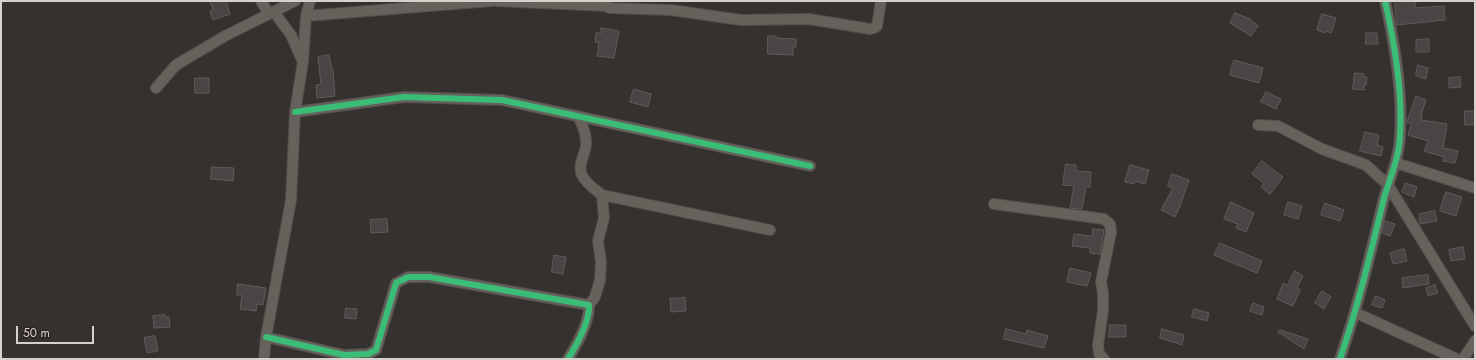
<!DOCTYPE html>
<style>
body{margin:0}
#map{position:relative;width:1476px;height:360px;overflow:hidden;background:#35312f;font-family:Jost,sans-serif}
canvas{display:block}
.frame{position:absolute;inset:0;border:2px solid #d7d1ce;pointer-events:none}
.scale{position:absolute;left:16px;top:326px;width:78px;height:18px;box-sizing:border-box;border:2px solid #d7d1ce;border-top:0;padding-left:5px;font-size:12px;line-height:14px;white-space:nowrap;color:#d7d1ce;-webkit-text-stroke:3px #2e2622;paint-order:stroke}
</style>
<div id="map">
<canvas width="1476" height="360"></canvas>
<div class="frame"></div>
<div class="scale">50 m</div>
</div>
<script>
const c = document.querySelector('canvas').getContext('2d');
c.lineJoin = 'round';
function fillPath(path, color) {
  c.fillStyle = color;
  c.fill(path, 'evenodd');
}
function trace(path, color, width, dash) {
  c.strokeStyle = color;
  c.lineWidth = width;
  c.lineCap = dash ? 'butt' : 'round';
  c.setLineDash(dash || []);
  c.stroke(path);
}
const building = new Path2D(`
 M210 1H226L230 14 213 20 210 11 213 10Z
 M1395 1H1413L1415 2V8L1444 6 1445 20 1397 25Z
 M1235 13 1250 19 1258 26 1251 36 1230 23Z
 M1322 14 1336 18 1331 33 1326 31 1325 33 1317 30Z
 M601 28 619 31 614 58 597 56 599 43 595 42 596 33H601Z
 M1366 33H1377L1378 44H1366Z
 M768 36H776V38L796 39V47H793V55L768 54Z
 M1429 39V52H1416V40Z
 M329 55 332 70H333L335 96 317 98 316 85 321 84 318 57Z
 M1234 60 1263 68 1259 83 1230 75Z
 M1418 65 1428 68 1426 79 1416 76Z
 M1355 73 1364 74V77H1367L1366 85H1364V90L1353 89Z
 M1460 77 1461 87 1449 88V78Z
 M195 78H209V93H195Z
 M634 89 651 94 648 107 630 102Z
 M1266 92 1281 99 1276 109 1261 102Z
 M1416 96 1426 100 1421 115 1422 116 1421 120 1447 124 1443 148 1458 151 1455 163 1443 161 1444 157 1424 151 1428 141 1408 135 1411 124 1407 123Z
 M1465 111H1475V125H1465Z
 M1365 132 1379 135 1377 145 1383 147 1381 156 1360 151Z
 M1262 161 1283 177 1270 194 1261 187 1264 183 1252 174Z
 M1066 164 1076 165V171L1091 172 1090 187H1086L1082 209 1070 208 1074 186 1063 185Z
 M1130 165 1149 170 1145 184 1135 181 1134 184 1125 182Z
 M212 167 234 168 233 181 211 179Z
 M1172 174 1189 180 1180 206 1175 217 1161 210 1173 188 1168 186Z
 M1406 183 1417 187 1414 197 1402 192Z
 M1446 192 1462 197 1456 216 1440 211Z
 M1231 202 1254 213 1246 232 1236 228 1238 224 1224 219Z
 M1288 202 1302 206 1298 219 1284 215Z
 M1325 203 1344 210 1340 221 1321 215Z
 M1435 211 1437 221 1420 224 1419 214Z
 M387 219 388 232 371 233 370 220Z
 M1385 221 1395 224 1390 236 1382 233Z
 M1093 229 1104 230 1100 254 1090 253V248L1072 246 1074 234 1092 236Z
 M1220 243 1262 261 1257 273 1214 255Z
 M1463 247 1465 259 1451 261 1449 250Z
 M1404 249 1407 261 1393 264 1390 253Z
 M554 255 566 257 563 274 552 272Z
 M1070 268 1091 273 1087 286 1067 282Z
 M1295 271 1303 276 1297 288 1300 290 1293 306 1277 299 1283 283 1287 285Z
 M1428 275 1429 284 1403 288 1402 278Z
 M238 284 266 288 263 305 257 304 256 311 240 309 242 295H237Z
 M1435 285 1438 293 1428 296 1426 288Z
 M1322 291 1331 297 1324 309 1315 303Z
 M1376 296 1385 300 1382 308 1372 305Z
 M685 298 686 311 671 312 670 299Z
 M1253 303 1264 307 1262 315 1250 311Z
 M346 308 357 309 356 319 345 318Z
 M1194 309 1209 313 1207 321 1192 317Z
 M165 315V317H169L170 327 154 328 153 316Z
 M1110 325H1126V337H1109Z
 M1006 329 1026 334 1027 330 1048 336 1044 348 1004 339Z
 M1162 329 1184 335 1182 345 1160 338Z
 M1280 330 1308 339 1304 349 1278 332Z
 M155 336 158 351 147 353 144 338Z`);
const minor = new Path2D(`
 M261 1 269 14
 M496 1 607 6
 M605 1 607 6 609 8 671 10 741 20 809 19 870 29 874 28 877 26 881 1
 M274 12 291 35 302 60
 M306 16 491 1
 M156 88 176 65 225 36 295 1
 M295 112 404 97 502 100 810 166
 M578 116C582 124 587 135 586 144 586 154 577 164 582 175 585 183 596 190 602 195L604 218 598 241 601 262 600 280 595 297 589 305
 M1258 125 1278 126 1322 149 1366 165 1388 185 1475 326
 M1396 163 1475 188
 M602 195 770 230
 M994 204 1104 219 1110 224 1111 232 1101 282 1103 293V311L1098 345 1099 354 1104 359
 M1356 313 1457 359
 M266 337 344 355 368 354 376 350 396 283 408 277H429L589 305C590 321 576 346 568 359
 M264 359 266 337 291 200 295 112 303 62 306 16 310 1
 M1340 359C1358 306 1371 252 1384 198 1390 178 1399 158 1400 136 1403 92 1395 45 1385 1
 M1463 359 1475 341`);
const cycleway = new Path2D(`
 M295 112 404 97 502 100 810 166
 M266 337 344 355 368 354 376 350 396 283 408 277H429L589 305C590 321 576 346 568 359
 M1340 359C1358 306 1371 252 1384 198 1390 178 1399 158 1400 136 1403 92 1395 45 1385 1`);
fillPath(building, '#494544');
trace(building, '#5f5b5a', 1);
trace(minor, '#514e4c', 12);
trace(minor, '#67615b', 10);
trace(cycleway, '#3abd76', 6);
</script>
